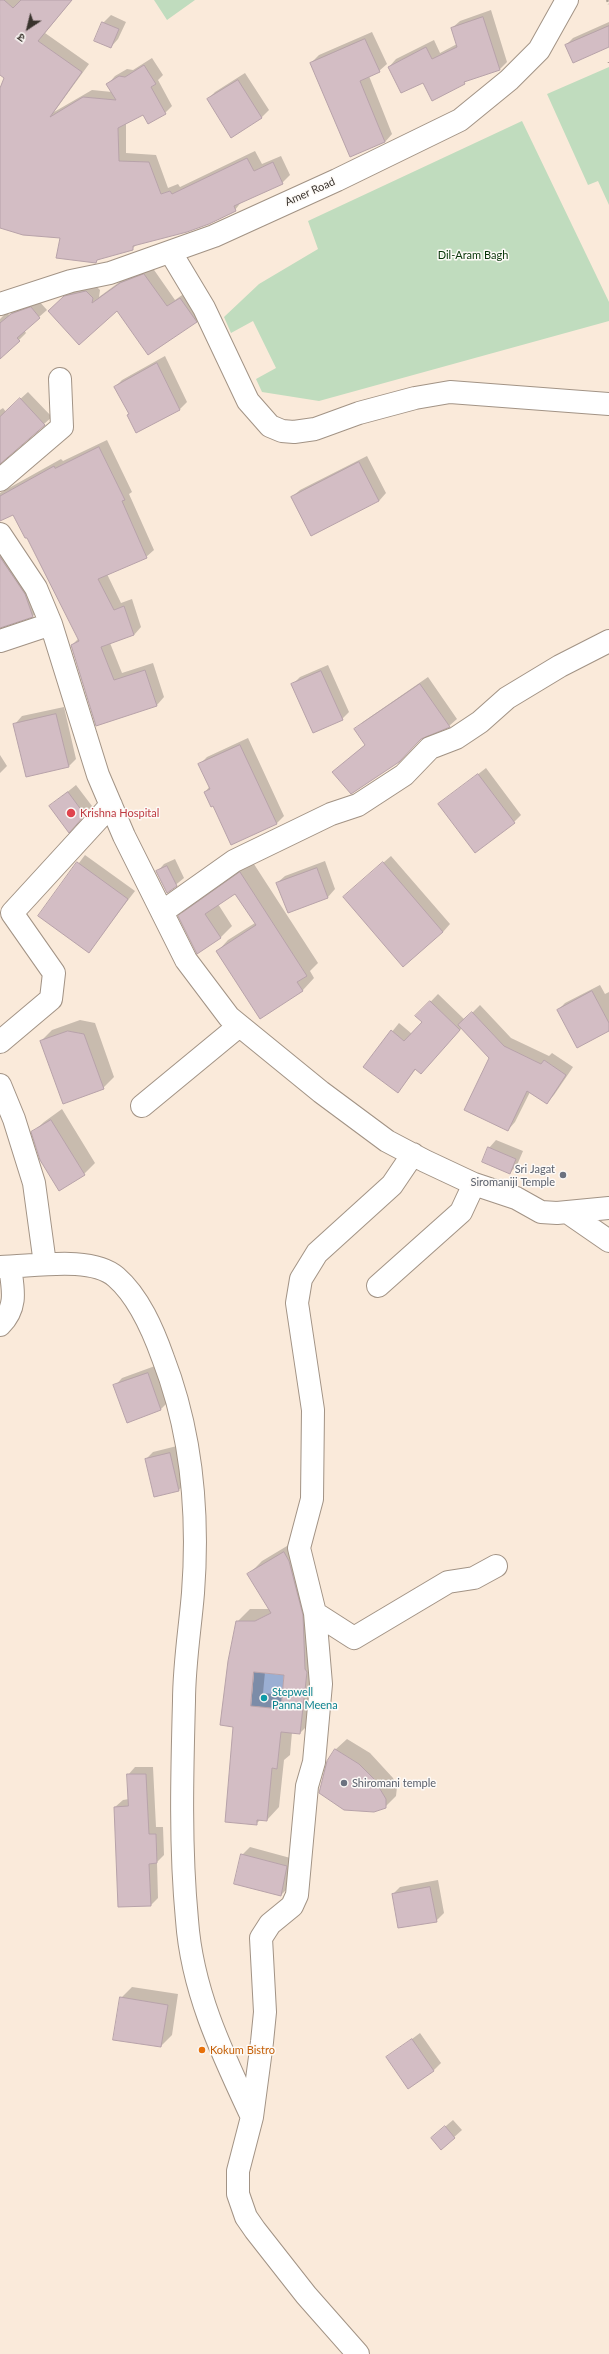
<!DOCTYPE html>
<meta charset="utf-8">
<style>
body{margin:0}
#map{position:relative;width:609px;height:2354px;overflow:hidden;background:#faeada;font-family:Lato,"Noto Sans Devanagari",sans-serif}
canvas{display:block}
.north{position:absolute;left:8px;top:8px;width:40px;height:40px;-webkit-text-stroke:3px #fdfaf7;paint-order:stroke;rotate:215deg;font-size:11px;font-weight:700;line-height:16px;text-align:center;color:#39332d}
.north::after{content:'';display:block;margin:auto;width:14px;height:18px;background:#39332d;clip-path:polygon(50% 0,100% 100%,50% 72%,0 100%)}
</style>
<div id="map">
<canvas width="609" height="2354"></canvas>
<div class="north">उ</div>
</div>
<script>
const c = document.querySelector('canvas').getContext('2d');
c.lineJoin = 'round';
function fillPath(path, color) {
  c.fillStyle = color;
  c.fill(path, 'evenodd');
}
function trace(path, color, width, dash) {
  c.strokeStyle = color;
  c.lineWidth = width;
  c.lineCap = dash ? 'butt' : 'round';
  c.setLineDash(dash || []);
  c.stroke(path);
}
function drawText(font, color, halo, rows, align = 'center') {
  c.font = font + ' Lato,sans-serif';
  c.lineWidth = 3;
  c.setLineDash([]);
  c.textBaseline = 'middle';
  c.strokeStyle = halo;
  c.fillStyle = color;
  for (const [text, x, y, turn = 0] of rows) {
    c.save();
    c.translate(x, y);
    c.rotate((+turn || 0) * Math.PI / 180);
    c.textAlign = isNaN(turn) ? turn : align;
    if (halo) c.strokeText(text, 0, 0);
    c.fillText(text, 0, 0);
    c.restore();
  }
}
const green = new Path2D(`
 M154 0H195L167 20Z
 M609 67V205L598 181 588 185 547 94Z
 M522 121 609 302V321L319 401 262 392 256 379 276 368 253 321 231 333 224 317 259 284 318 249 308 221Z`);
const water = new Path2D(`
 M254 1672 284 1675 281 1709 251 1706Z`);
const shadow = new Path2D(`
 M0 0H72L45 33 89 64 54 112 92 90 112 92 108 84 115 76 127 69 133 70 152 58 163 75 158 80 172 106 165 113 143 114 126 123V153L156 155 168 188 178 184 180 187 255 151 262 164 281 156 290 175 282 183 242 201 235 210 138 243 132 249 99 258 96 261 61 237 0 227V91L5 77 0 74Z
 M491 10 507 62 500 69 468 79 464 83 423 81 389 67 396 59 434 40 440 53 457 44 452 28 460 21Z
 M111 15 126 22 118 39 111 47 103 23Z
 M609 22V46L566 45 573 38Z
 M372 32 387 64 379 71 369 76 392 134 385 142 350 156 311 63 319 55Z
 M245 73 269 110 261 118 208 99 215 92Z
 M152 267 175 300 188 291 204 314 196 321 57 304 73 289 94 284 100 290 99 297 129 275Z
 M38 300 47 310 24 330 26 333 19 340 0 356V319L7 312 9 315 19 306Z
 M165 356 187 402 180 409 137 432 130 413 115 387 122 380Z
 M28 392 52 417 0 462V410L3 408 6 412Z
 M107 440 132 492 129 494 154 550 146 557 107 574 121 603 132 599 141 627 134 635 110 643 122 673 153 663 164 697 157 705 97 725 72 645 79 638 27 536 14 514 0 520V493L61 459 63 461Z
 M367 456 386 493 379 501 292 497 300 490Z
 M0 536 40 608 33 616 0 627Z
 M328 665 349 712 342 719 292 685 300 677Z
 M428 677 457 719 449 726 334 772 366 744 356 729 363 722Z
 M64 707 76 759 69 766 15 724 22 716Z
 M248 738 284 816 277 823 232 844 213 804 205 792 210 786 200 764 207 757Z
 M0 755 7 766 0 773Z
 M486 768 521 815 514 822 440 804Z
 M76 785 92 806 76 824 50 806Z
 M85 855 135 891 88 952 39 916Z
 M391 856 450 924 443 932 344 897Z
 M175 859 184 878 167 892 157 872 164 864Z
 M252 861 318 963 310 971 314 978 303 990 260 1018 217 952 228 940 255 923 236 893 218 904 232 926 220 938 179 916 191 905Z
 M325 861 335 889 328 897 288 911 277 883 285 876Z
 M600 985 605 994 609 992V1030L558 1010 565 1003Z
 M438 994 465 1020 480 1005 511 1038 549 1056 552 1053 573 1067 554 1095 547 1103 530 1092 515 1122 508 1130 490 1057 462 1028 428 1065 416 1069 398 1092 364 1067 399 1023 412 1034 423 1021 417 1016Z
 M80 1020 95 1023 114 1077 103 1088 41 1041 52 1030Z
 M62 1109 95 1163 84 1174 32 1133 44 1122Z
 M496 1140 523 1151 517 1165 510 1173 489 1148Z
 M155 1366 168 1402 161 1409 128 1421 115 1386 122 1378Z
 M177 1446 186 1482 179 1490 155 1496 146 1459 153 1452Z
 M297 1540 318 1656 313 1720 300 1733 292 1732 290 1755 284 1760 279 1807 267 1820 261 1819 256 1824 234 1726 237 1622 250 1609H269L249 1574 262 1561ZM265 1672 285 1674 283 1695 263 1693Z
 M347 1739 370 1753 393 1778 397 1787 396 1796 385 1807 335 1750Z
 M135 1767H153L156 1827H163L164 1855 157 1862 158 1898 151 1905 115 1807 123 1800 129 1799 128 1775Z
 M250 1847 294 1859 288 1888 281 1895 242 1855Z
 M438 1880 444 1913 436 1921 393 1894 400 1887Z
 M132 1987 178 1994 172 2035 161 2046 121 1998Z
 M420 2033 441 2063 433 2071 388 2057Z
 M453 2120 462 2130 442 2148 440 2131Z`);
const building = new Path2D(`
 M0 0H4L13 8 21 0H72L38 41 82 72 50 117 83 97 116 100 106 84 119 76 125 77 144 65 156 84 151 87 166 114 148 124 143 115 118 128 119 161 149 162 161 194 170 191 172 194 247 158 254 171 273 162 283 184 234 206 236 211 209 224 187 232 133 246V250L97 260 96 263 56 258 60 238 23 235 0 228V88L4 78 0 75Z
 M483 17 500 70 464 82 465 84 432 101 423 83 401 93 388 67 426 47 432 59 457 47 451 28Z
 M102 22 119 29 111 48 94 41Z
 M609 26V47L573 63 565 45Z
 M365 39 380 72 360 81 385 142 350 157 310 63Z
 M238 80 262 118 231 138 207 99Z
 M144 274 167 306 180 298 197 322 148 355 117 311 79 345 48 311 64 296 86 291 93 298 92 303 120 283Z
 M31 307 40 318 17 338 20 341 0 359V323L11 314Z
 M157 363 180 410 136 433 127 415 129 414 114 387Z
 M20 398 45 425 0 464V417Z
 M99 447 125 500 122 501 147 558 98 579 114 610 124 606 134 635 101 647 114 680 145 670 157 706 96 726 71 645 79 641 27 538H25L13 515 0 521V496L54 466 55 468Z
 M359 462 379 501 311 536 291 497Z
 M0 557 25 594 33 617 0 628Z
 M321 671 343 720 313 733 291 684Z
 M420 684 450 727 421 739 399 762 351 794 332 772 365 745 354 729Z
 M56 714 69 767 26 777 13 724Z
 M240 745 277 824 231 845 213 806 211 807 204 792 210 789 198 764Z
 M478 774 515 823 475 853 438 804Z
 M68 792 85 815 69 833 49 806Z
 M77 862 128 899 89 953 38 916Z
 M383 862 443 932 403 967 343 897Z
 M167 866 177 886 167 893 156 871Z
 M317 868 328 898 288 913 276 883Z
 M240 872 307 976 297 982 303 991 260 1019 216 951 256 925 235 894 205 914 221 938 197 954 178 916Z
 M592 991 609 1023V1031L577 1048 557 1010Z
 M430 1001 460 1030 421 1074 415 1069 398 1093 363 1067 391 1030 404 1041 422 1022 415 1016Z
 M472 1012 504 1046 541 1064 544 1060 566 1075 547 1104 527 1091 508 1131 464 1110 489 1058 458 1025Z
 M68 1031 84 1034 104 1089 63 1104 40 1041Z
 M51 1120 85 1175 59 1191 40 1160 31 1132Z
 M488 1147 516 1159 510 1174 482 1162Z
 M148 1373 161 1410 127 1423 113 1385Z
 M170 1453 179 1491 154 1497 145 1459Z
 M284 1552 289 1561 303 1615 305 1669 307 1672 300 1734 281 1732 277 1769 272 1768 267 1821 257 1820V1825L225 1822 233 1727 220 1725 228 1661 236 1621H255L271 1613 247 1574ZM254 1672 284 1675 281 1709 251 1706Z
 M335 1749 359 1764 374 1779 386 1799V1808L374 1812 344 1810 319 1793 327 1761Z
 M127 1774H146L149 1834H156L157 1863 149 1864 151 1906 118 1907 114 1807 128 1806Z
 M241 1854 287 1866 281 1896 234 1884Z
 M430 1887 437 1922 398 1928 392 1894Z
 M120 1997 168 2005 161 2047 113 2040Z
 M412 2039 434 2071 408 2089 386 2057Z
 M445 2126 455 2138 441 2150 431 2138Z`);
const path = new Path2D(`
 M607 0 609 4
 M609 62V63`);
const minor = new Path2D(`
 M171 253 204 308 248 401 270 426 282 431 294 432 315 429 359 413 415 398 450 392 609 404
 M0 480 62 427 60 379
 M0 534 36 588 51 624 98 775 124 836 186 960 229 1017 321 1092 387 1141 425 1161 474 1184 516 1198 541 1212 557 1213 609 1208
 M0 641 51 624
 M162 912 234 861 331 814 358 805 404 775 430 748 456 738 480 722 507 698 560 666 609 641
 M0 1042 51 999 54 973 12 913 111 805
 M0 1085 14 1119 34 1183 45 1264
 M142 1106 239 1026
 M567 1212 609 1241
 M0 1267C31 1267 91 1255 116 1277 139 1297 153 1330 163 1358 192 1433 199 1513 193 1593 190 1629 184 1665 184 1701 182 1774 180 1847 187 1920 192 1991 222 2053 252 2117
 M378 1286 461 1212 474 1184
 M0 1325C18 1307 13 1289 10 1267
 M315 1613 354 1638 448 1582 474 1578 496 1566
 M358 2354 306 2295 255 2230 246 2217 238 2194V2171L252 2117 262 2042 265 2012 261 1938 270 1924 292 1906 297 1895 307 1786 314 1762 321 1684 315 1613 299 1548 312 1499 313 1410 297 1303 301 1279 317 1253 392 1185 413 1154`);
const major = new Path2D(`
 M0 304 71 281 110 273 214 236 337 180 460 120 509 80 539 50 567 0`);
const markers = [
 [71,813,5,"#e0444e"],
 [563,1175,4,"#6b7280"],
 [264,1698,4,"#0f9aa8"],
 [344,1783,4,"#6b7280"],
 [202,2050,4,"#e8710a"]
];
const streetNames = [
 ["Amer Road",310,192,-24]
];
const parkNames = [
 ["Dil-Aram Bagh",473,255]
];
const healthNames = [
 ["Krishna Hospital",80,813]
];
const worshipNames = [
 ["Sri Jagat",555,1169],
 ["Siromaniji Temple",555,1182],
 ["Shiromani temple",352,1783,"left"]
];
const cultureNames = [
 ["Stepwell",272,1692],
 ["Panna Meena",272,1705]
];
const foodNames = [
 ["Kokum Bistro",210,2050]
];
fillPath(green, '#c0dcbe');
fillPath(water, '#9bafd3');
fillPath(shadow, '#0003');
fillPath(building, '#d3bdc4');
trace(building, '#b7a2a9', 1);
trace(minor, '#a29385', 24);
trace(major, '#a29385', 24);
trace(path, '#a99d92', 2.5, [2, 2]);
trace(minor, '#fff', 22);
trace(major, '#fff', 22);
for (const [x, y, r, color] of markers) {
  const dot = new Path2D();
  dot.arc(x, y, r, 0, 2 * Math.PI);
  c.fillStyle = color;
  c.fill(dot);
  trace(dot, '#fdfaf7', 1.5);
}
drawText('11px', '#39332d', '#fdfaf7', streetNames);
drawText('11px', '#073508', '#fdfaf7', parkNames);
drawText('11px', '#be3a42', '#fdfaf7', healthNames, 'left');
drawText('11px', '#5b616d', '#fdfaf7', worshipNames, 'right');
drawText('11px', '#0d838f', '#fdfaf7', cultureNames, 'left');
drawText('11px', '#c56008', '#fdfaf7', foodNames, 'left');
</script>
